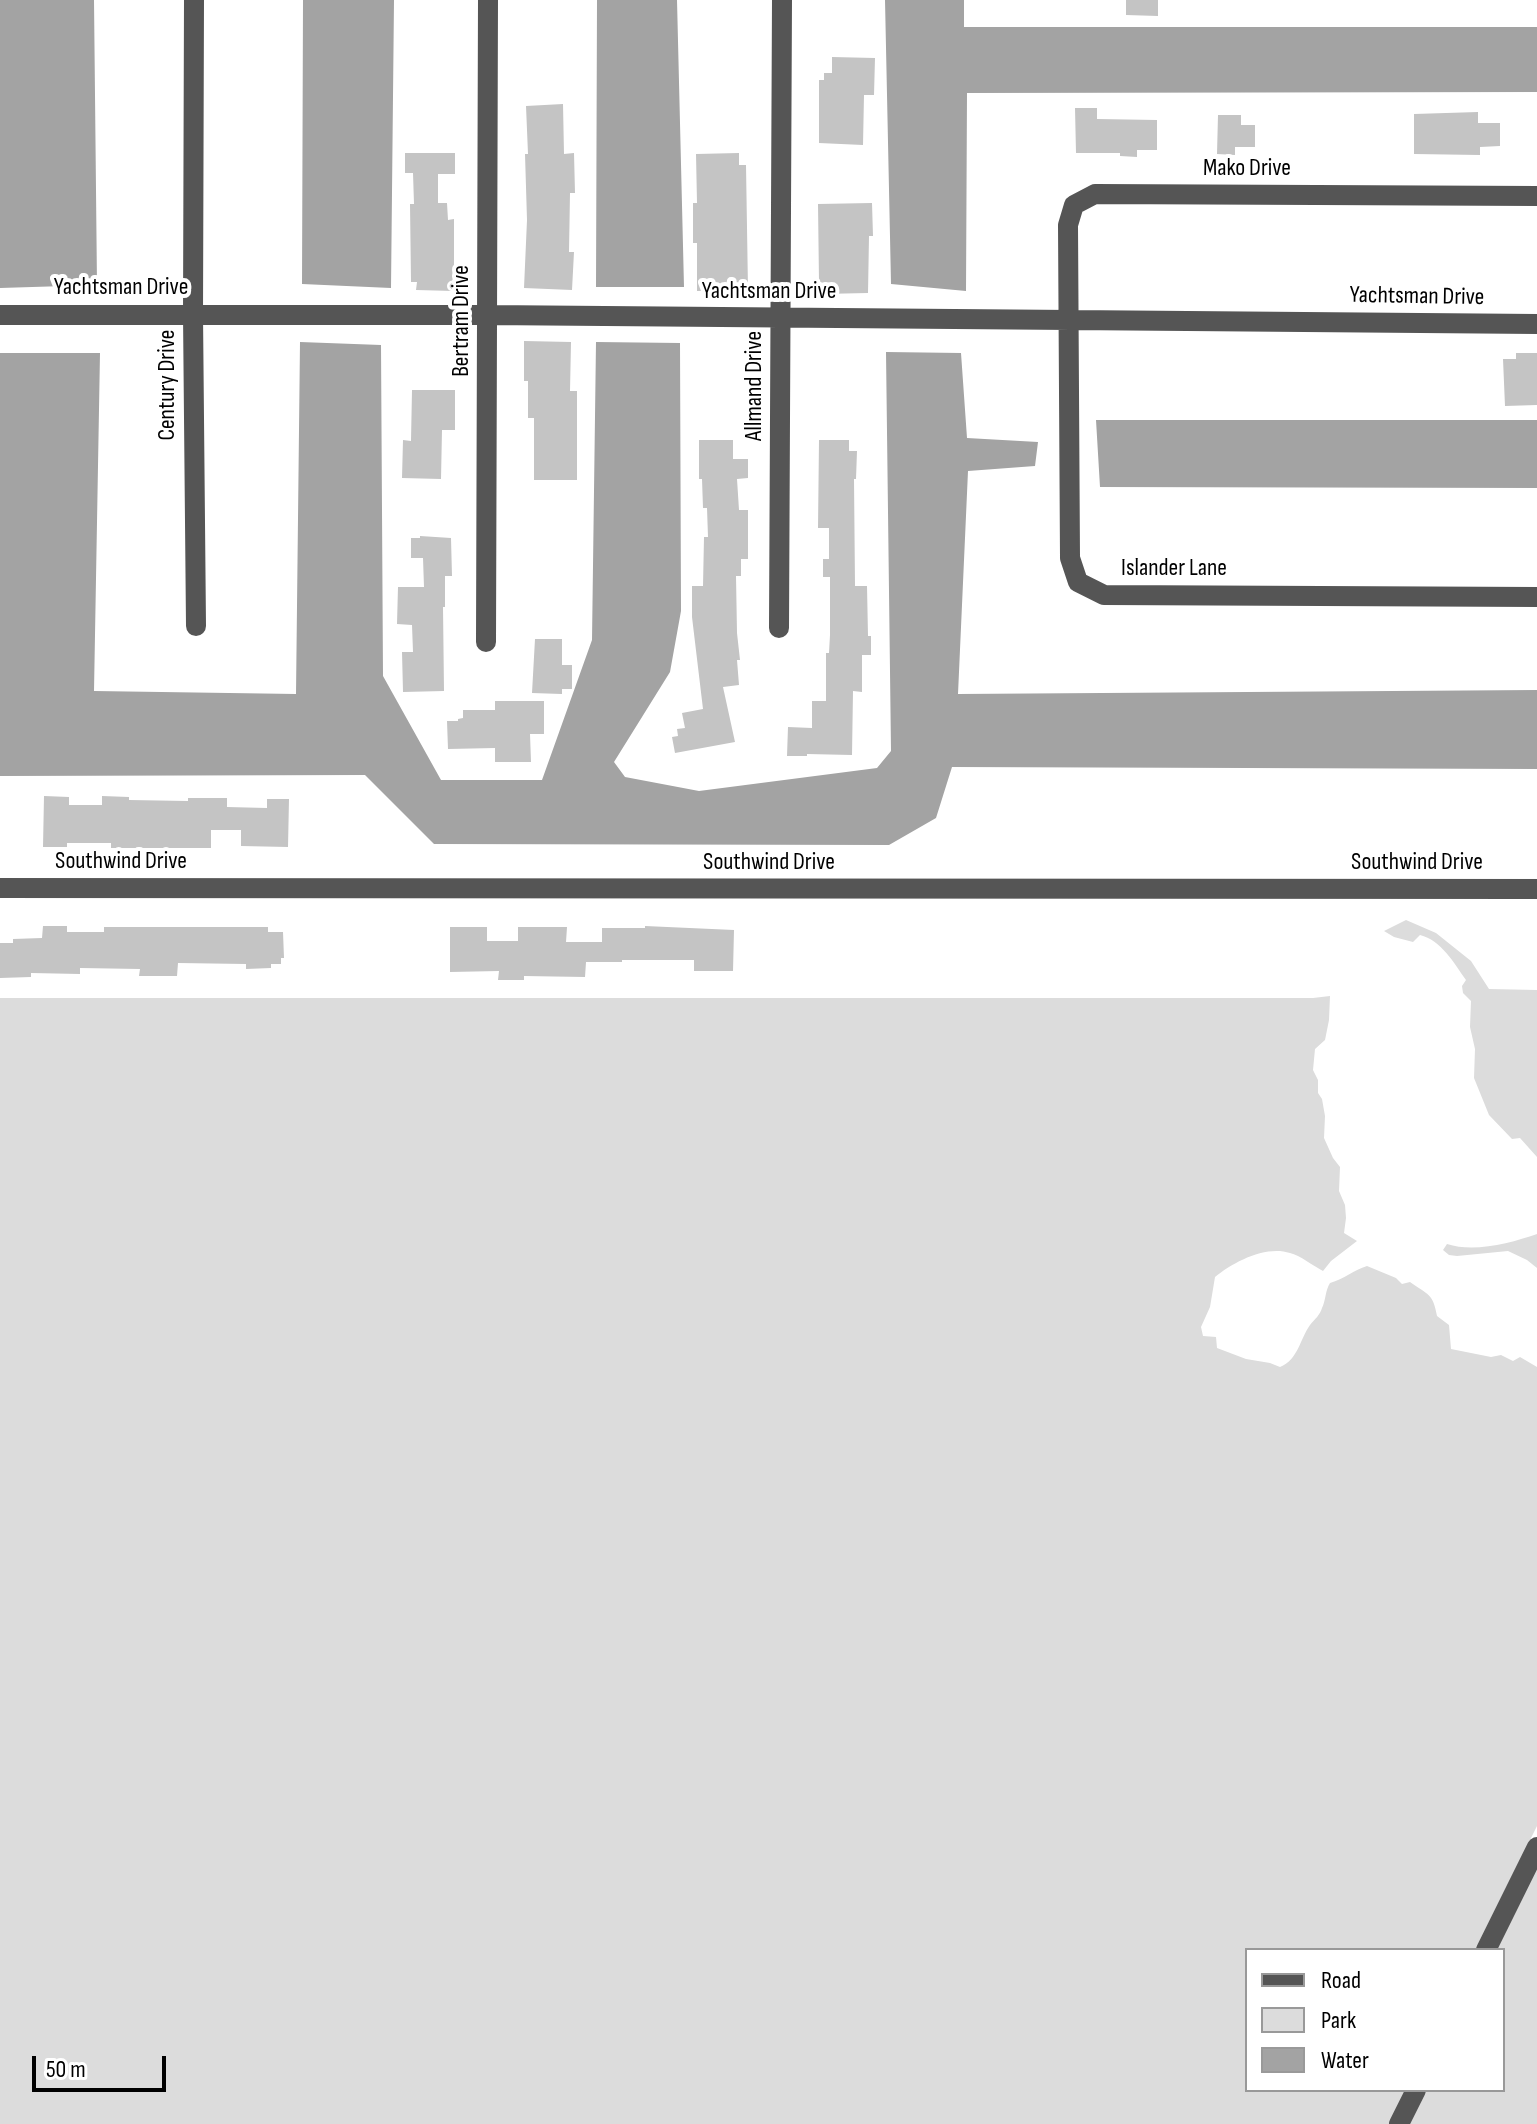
<!DOCTYPE html>
<style>
body{margin:0}
#map{position:relative;width:1537px;height:2124px;overflow:hidden;background:#fff;font-family:"Sofia Sans Condensed",sans-serif}
canvas{display:block}
.legend{position:absolute;left:1245px;top:1948px;width:260px;height:144px;box-sizing:border-box;background:#fff;border:2px solid #999;margin:0;padding:10px 14px;list-style:none;font-size:24px;color:#000}
.legend li{display:flex;align-items:center;gap:16px;height:40px}
.legend b{width:40px;border:2px solid #999}
.scale{position:absolute;left:32px;top:2056px;width:134px;height:36px;box-sizing:border-box;border:4px solid #000;border-top:0;padding-left:10px;font-size:24px;line-height:28px;white-space:nowrap;color:#000;-webkit-text-stroke:6px #fff;paint-order:stroke}
</style>
<div id="map">
<canvas width="1537" height="2124"></canvas>
<ul class="legend">
<li><b style="height:10px;background:#555"></b>Road</li>
<li><b style="height:22px;background:#dcdcdc"></b>Park</li>
<li><b style="height:22px;background:#a3a3a3"></b>Water</li>
</ul>
<div class="scale">50 m</div>
</div>
<script>
const c = document.querySelector('canvas').getContext('2d');
c.lineJoin = 'round';
function fillPath(path, color) {
  c.fillStyle = color;
  c.fill(path, 'evenodd');
}
function trace(path, color, width, dash) {
  c.strokeStyle = color;
  c.lineWidth = width;
  c.lineCap = dash ? 'butt' : 'round';
  c.setLineDash(dash || []);
  c.stroke(path);
}
function drawText(font, color, halo, rows, align = 'center') {
  c.font = font + ' "Sofia Sans Condensed",sans-serif';
  c.lineWidth = 8;
  c.setLineDash([]);
  c.textBaseline = 'middle';
  c.strokeStyle = halo;
  c.fillStyle = color;
  for (const [text, x, y, turn = 0] of rows) {
    c.save();
    c.translate(x, y);
    c.rotate((+turn || 0) * Math.PI / 180);
    c.textAlign = isNaN(turn) ? turn : align;
    if (halo) c.strokeText(text, 0, 0);
    c.fillText(text, 0, 0);
    c.restore();
  }
}
const green = new Path2D(`
 M1406 920 1436 933 1471 961 1489 989 1537 990V1157L1520 1138 1512 1139 1489 1115 1474 1078 1475 1049 1470 1027 1471 1001 1463 993 1462 986 1466 980C1454 963 1441 940 1420 935L1413 942 1394 937 1384 931Z
 M1330 996 1329 1020 1325 1040 1315 1049 1313 1070 1318 1080V1093L1322 1099 1325 1116 1324 1138 1333 1158 1340 1167 1339 1191 1345 1205 1346 1218 1344 1233 1357 1241 1331 1261 1323 1271C1313 1266 1300 1255 1290 1253 1266 1245 1233 1262 1215 1277L1210 1307 1201 1327 1203 1336 1216 1337 1217 1348 1246 1359 1270 1363 1280 1367C1298 1360 1300 1339 1310 1325 1315 1319 1320 1315 1322 1308 1326 1300 1325 1291 1330 1283 1344 1279 1354 1270 1367 1266L1396 1278 1402 1284 1410 1282C1428 1295 1433 1293 1437 1316L1449 1325 1451 1349 1491 1357 1501 1355 1513 1361 1520 1357 1537 1367V1826L1475 1950H1247V2090H1406L1389 2124H0V998H1313Z
 M1537 1234V1268L1527 1260 1508 1251 1457 1256 1449 1255 1443 1250 1447 1244C1474 1253 1511 1243 1537 1234Z
 M1537 1868V2124H1410L1427 2090H1503V1950H1496Z`);
const water = new Path2D(`
 M0 0H94L97 285 0 288Z
 M303 0H394L391 288 302 284Z
 M597 0H677L684 287H596Z
 M885 0H964V27H1537V92L967 93 966 291 891 284Z
 M300 342 381 345 383 676 441 780H542L592 640 596 342 680 343 681 611 670 672 614 762 625 777 699 791 877 768 891 751 886 352 961 353 967 438 1038 442 1035 466 968 471 958 694 1537 690V769L952 767 936 818 889 845 434 844 365 775 0 776V353H100L94 691 296 694Z
 M1096 420H1537V488L1100 487Z`);
const building = new Path2D(`
 M1126 0H1158V16L1126 15Z
 M832 57 875 58 874 95H864L863 145 819 143V80H824V73H832Z
 M563 104 564 154 574 153 575 193H570L569 252H574L572 290 524 288 527 220 525 154H528L526 106Z
 M1075 108H1097V119L1157 120V150H1137V157L1120 156V153H1076Z
 M1478 112V123H1500V146L1480 147V155L1414 154V114Z
 M1218 115H1241V125H1255V147H1235V155L1217 154Z
 M405 153H455V174H438V203H447L448 220 454 219V291L416 290 417 282H411L410 204H414L413 173H405Z
 M739 153V165H746L748 290 697 291V243H693V203H697L696 154Z
 M872 203 873 236H869L868 293 822 294 821 282H819L818 204Z
 M524 341 571 342 570 391H577V480H534V418H528V381H524Z
 M1516 353H1537V405L1505 406 1503 359H1516Z
 M412 390H455V430H442L441 479 402 478 403 440 411 441Z
 M699 440H733V459H748V478L737 479 739 510H748V559H741V576H736L737 633 740 660H737L739 685 723 687 735 742 675 753 672 737 678 736 677 729 685 728 682 713 703 709 692 617V586H703L704 537H708L707 508H703L702 479H699Z
 M819 440H849V451H857L856 479H854L855 586H867L868 636H871V655H862V692L853 691 852 755 807 754V756H787L788 727 812 728V701H826V653H829L830 635V577H823V559H829V528H818Z
 M420 536 451 538 452 576H445V607H443L444 691 403 692 402 652H413L412 625 397 624 398 587H424L423 558H411V538H420Z
 M535 639H562V665H572V689H562V694L532 693Z
 M495 701H544V734H530L531 762H495V748L448 749 447 721H458V719L463 718V710H495Z
 M44 796 69 797V805H102V796L129 797V800L188 801V798H227V807L267 808V799H289L288 847 241 846V830H211V848H111V843H67V847H43Z
 M43 926H67V932H104V927H268V932H283L284 958H281V964H271V968L246 969V964L178 963 177 976H139L140 969 80 968V974L31 973V977L0 978V943H13V939L42 938Z
 M645 926 734 930 733 971H694V960H622V962H586L585 977 524 976V980H498L499 971 450 972V927H487V941H518V927H567L566 942H602V928H645Z`);
const minor = new Path2D(`
 M194 0 193 314 196 626
 M1537 196 1095 194 1074 205 1068 225 1070 558 1078 582 1104 595 1537 597
 M0 315H488L1537 324
 M779 628 782 0
 M486 642 488 0
 M0 888 1537 889
 M1486 1950 1537 1847
 M1399 2124 1416 2090`);
const streetNames = [
 ["Mako Drive",1247,169],
 ["Yachtsman Drive",121,288],
 ["Yachtsman Drive",769,292],
 ["Yachtsman Drive",1417,297,1],
 ["Bertram Drive",462,321,-90],
 ["Century Drive",168,385,-90],
 ["Allmand Drive",755,386,-90],
 ["Islander Lane",1174,569],
 ["Southwind Drive",121,862],
 ["Southwind Drive",769,863],
 ["Southwind Drive",1417,863]
];
fillPath(green, '#dcdcdc');
fillPath(water, '#a3a3a3');
fillPath(building, '#c4c4c4');
trace(minor, '#555', 20);
drawText('24px', '#000', '#fff', streetNames);
</script>
